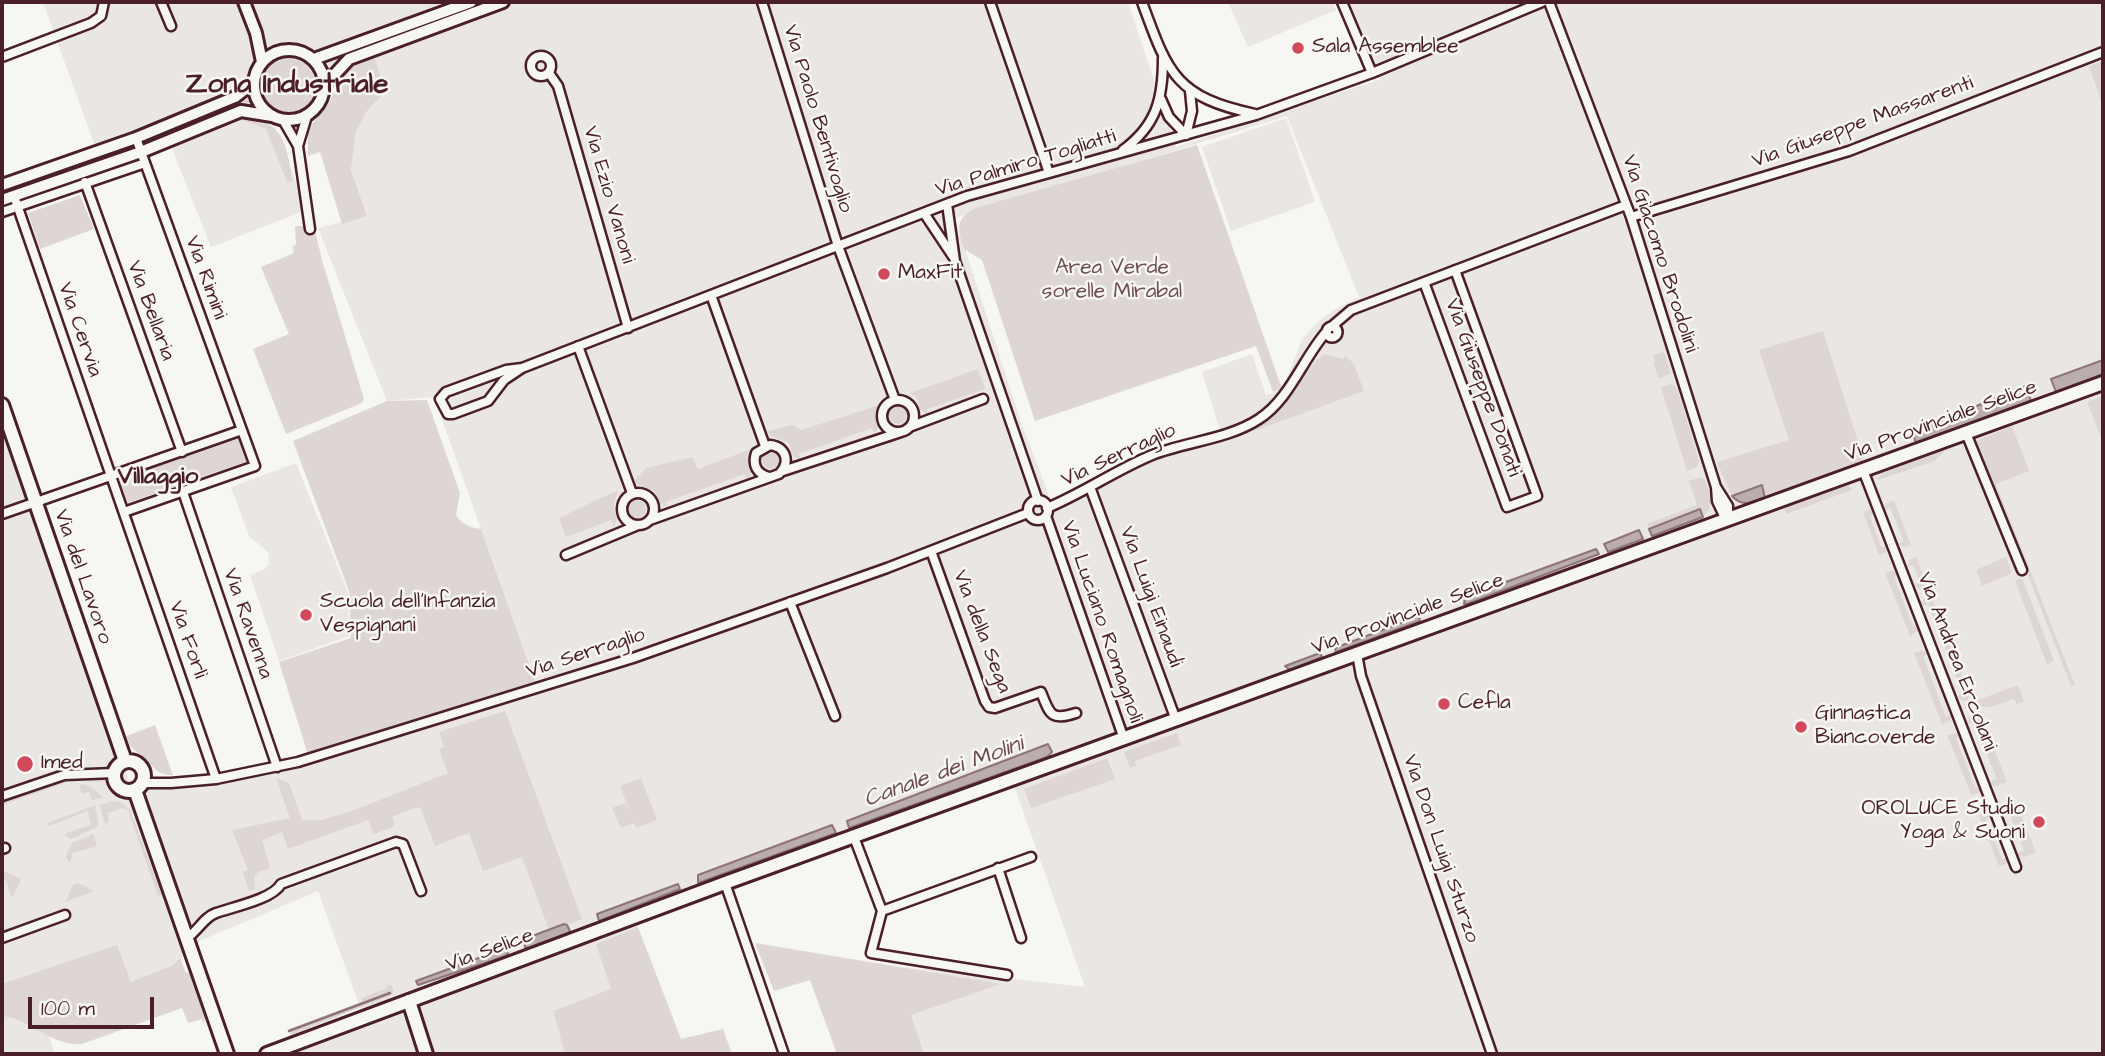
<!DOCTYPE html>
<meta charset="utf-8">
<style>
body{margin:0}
#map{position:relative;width:2105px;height:1056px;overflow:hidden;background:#f6f6f2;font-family:"Architects Daughter",sans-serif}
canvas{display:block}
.frame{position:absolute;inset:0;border:4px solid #4a1f2b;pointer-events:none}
.scale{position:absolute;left:28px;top:997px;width:126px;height:32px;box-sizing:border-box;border:4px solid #4a1f2b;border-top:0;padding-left:9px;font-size:21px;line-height:24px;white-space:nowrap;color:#4a1f2b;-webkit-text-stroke:5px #f6f6f2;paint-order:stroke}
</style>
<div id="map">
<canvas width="2105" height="1056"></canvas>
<div class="frame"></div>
<div class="scale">100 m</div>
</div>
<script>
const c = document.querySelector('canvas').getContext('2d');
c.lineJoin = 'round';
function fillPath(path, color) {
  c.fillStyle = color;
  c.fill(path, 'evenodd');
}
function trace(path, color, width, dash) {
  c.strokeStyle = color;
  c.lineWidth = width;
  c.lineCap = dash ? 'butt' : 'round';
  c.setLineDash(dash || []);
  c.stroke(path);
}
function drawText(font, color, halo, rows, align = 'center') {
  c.font = font + ' "Architects Daughter",sans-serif';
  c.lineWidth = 5;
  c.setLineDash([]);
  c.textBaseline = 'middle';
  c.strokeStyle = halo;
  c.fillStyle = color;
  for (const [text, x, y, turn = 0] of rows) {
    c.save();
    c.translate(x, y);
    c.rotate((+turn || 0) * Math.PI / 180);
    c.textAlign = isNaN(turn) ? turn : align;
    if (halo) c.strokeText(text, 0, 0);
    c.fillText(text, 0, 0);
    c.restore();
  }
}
const built = new Path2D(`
 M43 2H1128L1176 147 1381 79 1349 2H2103V1054H917L867 965 935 970 1085 987 1016 791 1010 783 634 915 638 927 596 944 612 989 553 1011 565 1054H255L361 1010 318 891 195 943 174 966 46 1028 55 1054H2V411L76 637 129 780 154 784 205 782 309 758 535 680 434 397 387 401 318 228 367 216 351 170 356 132 367 111 385 92 373 54 355 60 328 87 323 102 313 116 296 126 269 124 275 128 307 210 211 247 171 146 218 125 248 117 225 118 168 134 100 160ZM1287 116 1359 297 1335 309 1318 322 1302 339 1283 389 1266 395 1252 354 1202 372 1221 434 1153 455 1053 506 1021 422 955 218Z
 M1228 2H1332L1336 10 1248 47Z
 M1286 118 1315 202 1231 231 1202 147Z
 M296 463 348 593 349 636 279 661 250 575 263 570 269 564V554L266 550 249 536 231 487Z`);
const green = new Path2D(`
 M374 56 385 92 367 111 356 132 351 170 367 216 342 224 320 152 308 156V133L312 124 329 103 341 75 351 65Z
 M258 87a29 29 0 1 1 58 0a29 29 0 1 1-58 0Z
 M2103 61V106L2089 66Z
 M246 93 251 107 223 110 148 143V141L223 108Z
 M242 118C286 122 285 143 293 181L287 182 266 129 243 120 234 121Z
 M1197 145 1282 389 1273 392 1256 346 1035 421 982 260 964 249C958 229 954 218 976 208Z
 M129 147 130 149 46 178V176Z
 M136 157 137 162 21 202 19 197Z
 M80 195 94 229 40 249 28 213Z
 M295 226H314L322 260 364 399 362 403 286 434 253 349 289 334 261 267 294 253 292 247 296 244Z
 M1823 331 1863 458 1861 462 1765 498 1762 485 1732 496 1717 462 1789 440 1759 350Z
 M1664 352 1671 373 1659 379 1653 362 1655 361 1653 355Z
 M1325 354 1343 359 1346 356 1354 364 1364 391 1254 431 1280 409 1305 369 1311 367 1316 360Z
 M978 369 985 389 927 409 928 415 920 409 916 397 910 393Z
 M1672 384 1677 388 1699 461 1697 467 1687 471 1661 387Z
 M2103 396V439L2102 440 2087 402Z
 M427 400 460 493 456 515C463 525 469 527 481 529L535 681 309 758 279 662 351 638 349 591 293 441 387 401Z
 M877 406 875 416 879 425 875 434 872 428 799 454 801 460 793 456 789 443 769 435 768 431 792 425 801 430Z
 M889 415a9 9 0 1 1 18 0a9 9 0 1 1-18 0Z
 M2012 426 2029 471 1996 484 2075 685 2071 686 1976 441Z
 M239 435 248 461 128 503 119 478Z
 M1949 446 1935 461 1877 480 1882 473Z
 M751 449 748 461 752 472 747 479 745 474 665 502 667 507 659 503 655 491 636 484 635 480 646 468 693 457 698 469Z
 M762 460a9 9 0 1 1 18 0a9 9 0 1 1-18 0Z
 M1701 477 1705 480C1710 494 1715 506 1703 517L1700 509 1649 529 1647 524 1697 505 1689 481Z
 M1849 485 1852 490 1786 514 1784 507Z
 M618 490 613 507 617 519 614 526 611 520 566 537 559 518Z
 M1894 500 1911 545 1905 547 1898 544 1904 541 1890 508 1884 510 1885 505Z
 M628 509a9 9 0 1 1 18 0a9 9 0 1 1-18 0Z
 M1869 509 1875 513 1870 516 1881 547 1888 545 1886 552 1879 555 1863 512Z
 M1916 557 1927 586 1920 589 1914 585 1920 582 1913 565 1907 567 1910 560Z
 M2006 557 2012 573 1982 586 1976 570Z
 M1893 571 1899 574 1894 577 1913 627 1919 625V631L1910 636 1885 573Z
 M2022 578 2054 661 2047 664 2015 581Z
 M1931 596 1970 696 1968 700 1963 701 1957 696 1963 694 1928 604 1922 606 1923 600Z
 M1923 650 1928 654 1923 656 1946 717 1952 715 1950 721 1942 724 1914 653Z
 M2018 685 2024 701 2016 704 2014 699 1991 707 1972 706 1978 700Z
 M505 711 582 919 549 930 522 857 483 871 469 833 435 846 421 809 417 807 392 817 395 826 374 834 368 820 288 849 282 832 262 840 270 868 258 872 254 877 255 889 249 891 243 872 248 870 232 830 290 818 276 778 289 783 302 820H322L357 809 448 773 439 749 444 747 439 732Z
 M1980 713 2007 782 1994 787 1990 782 1997 779 1974 722 1967 724 1969 717Z
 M155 725 173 775C156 775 155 767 144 758 134 750 130 748 126 736Z
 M1177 733 1181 745 1135 761 1136 766 1130 768 1124 752Z
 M1956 733 1961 736 1956 738 1975 788 1981 787 1980 792 1972 796 1947 735Z
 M1107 758 1115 779 1031 808 1024 789Z
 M81 777 104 778 103 782 73 780 2 805V801L65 779Z
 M641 778 657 820 636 828 634 823 621 828 612 808 625 803 631 814 620 786Z
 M79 784C91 785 95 789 103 798L92 800 89 792 82 794Z
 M113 801 121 802 130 810 162 895 158 896 128 810 123 808 107 813 109 822 105 824 100 805Z
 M2015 801 2036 852 2025 857 2019 856 2017 853 2024 851 2008 810 2000 812 2004 804Z
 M95 805 99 826 71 839 65 836 66 833 91 825 88 811 49 826 48 823Z
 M1986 812 1992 816 1986 819 2002 859 2008 857 2006 864 1999 866 1979 815Z
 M93 834 97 846 73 853 70 863 65 857 72 843Z
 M6 872 21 879 12 898 6 880 2 881V874Z
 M78 883 94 891 65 902 73 885Z
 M638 927 681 1039 723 1029 732 1054H565L553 1011 611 989 596 944Z
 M755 943 1001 984 911 1015 924 1054H837L810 980 774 991Z
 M117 945 131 982 173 965 180 958 186 973 190 972 205 1015 204 1025 202 1019 188 1023 182 1008 82 1044C51 1047 30 1018 2 1016V984Z
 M387 985H391L394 990 392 995 291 1035 289 1029 362 1002V998L387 988Z`);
const water = new Path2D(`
 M2103 360V374L2056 392 2051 379Z
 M2026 386 2031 401 1916 443 1912 432Z
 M1762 485 1765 498C1752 502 1743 508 1732 496Z
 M1700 509 1703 517 1652 536 1649 529Z
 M1639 530 1643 539 1608 552 1604 544Z
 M1596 549 1599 554 1467 604H1464L1465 597Z
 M1419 616 1420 621 1336 652 1335 648Z
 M1320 653 1322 657 1290 670 1285 666Z
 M1048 744 1052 752 1047 757 849 828 847 821Z
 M832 825 836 833 698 883V875Z
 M678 884 680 889 599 921 597 914Z
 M564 924 567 925 570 931 568 933 529 948 525 947 524 942 527 938Z
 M506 948 508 953 506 956 418 985 416 981Z`);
const stream = new Path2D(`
 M289 1031 390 993`);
const minor = new Path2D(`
 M161 2 171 26
 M762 2 838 246 895 400
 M990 2 1049 173
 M1142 2C1168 73 1175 97 1255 114
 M1342 2 1372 73
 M1549 2 1631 217 1716 487 1717 501 1726 520
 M531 66a10 10 0 1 1 20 0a10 10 0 1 1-20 0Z
 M2 57 91 23 101 16 104 2
 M549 73 558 86 628 328
 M1161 99 1169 117 1186 135 1192 111 1190 91
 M283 120 298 146 310 229
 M298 146 307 116
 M1123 150C1157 125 1163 98 1163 58
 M85 182 182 452
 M14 196 216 779
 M947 204 955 261 1038 501
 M2 212 145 163
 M924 213 954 258
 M1631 217 1849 151 2103 52
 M1424 282 1507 507 1537 496 1455 270
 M711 295 765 446
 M1326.5 332a5.5 5.5 0 1 1 11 0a5.5 5.5 0 1 1-11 0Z
 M1331 327 1351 310 1626 205
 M578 346 632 493
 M522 368 506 370 446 392 440 399 448 414H453L488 401 504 380 522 368 967 196 1256 115 1372 73 1542 2
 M882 416a16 16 0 1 1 32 0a16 16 0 1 1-32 0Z
 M912 426 983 399
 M1966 433 2022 570
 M1863 470 2016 867
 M783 471 901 432
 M1090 487 1176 720
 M1716 487 1728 506V519
 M183 492 277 767
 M622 509a16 16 0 1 1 32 0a16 16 0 1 1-32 0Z
 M1028 510a10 10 0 1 1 20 0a10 10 0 1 1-20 0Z
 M1047 508C1083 493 1116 470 1152 455 1185 442 1229 439 1259 419 1290 399 1303 358 1327 331
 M124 512 255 466 136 138
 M2 514 242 430
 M1046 516 1124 739
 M650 520 779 474C791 462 786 447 770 445L756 453C752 465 757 474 769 477
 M931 551 985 701 989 707 995 708 1041 692C1050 715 1051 721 1076 713
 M566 555 638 525
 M790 602 835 716
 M1357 654 1361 676 1492 1054
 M143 783H171L216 779 298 762 633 658 887 568 1028 513
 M2 796 64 775 114 773
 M854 837 882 911 871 953 1007 975
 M2 849 5 848
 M998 868 1021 938
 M725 883 784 1054
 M882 911 1031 857
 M2 938 65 915
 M187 938C198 931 204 917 216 913 233 907 273 899 281 884L396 842 403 844 421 891`);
const tertiary = new Path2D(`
 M244 2 256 33 262 62
 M254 85a35 35 0 1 1 70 0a35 35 0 1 1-70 0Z
 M314 59 471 2
 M325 85 349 59 503 2
 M2 185 136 138 235 97 253 83
 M2 200 141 152 241 111 272 116`);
const secondary = new Path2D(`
 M2 405 125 761
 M114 776a15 15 0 1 1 30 0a15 15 0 1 1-30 0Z
 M135 790 227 1054
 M409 1001 426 1054`);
const primary = new Path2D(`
 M267 1054 725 883 2103 383`);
const markers = [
 [1298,48,7,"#d1495b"],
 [884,274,7,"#d1495b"],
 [306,615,7,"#d1495b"],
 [1444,704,7,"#d1495b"],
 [1801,727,7,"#d1495b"],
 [25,764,9,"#d1495b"],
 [2039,822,7,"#d1495b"]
];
const poiNames = [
 ["Sala Assemblee",1312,48],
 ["MaxFit",898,274],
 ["Scuola dell'Infanzia",320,603],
 ["Vespignani",320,627],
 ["Cefla",1458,704],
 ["Ginnastica",1815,715],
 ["Biancoverde",1815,739],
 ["Imed",41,764],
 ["OROLUCE Studio",2025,810,"right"],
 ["Yoga & Suoni",2025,834,"right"]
];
const streetNames = [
 ["Via Paolo Bentivoglio",817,119,73],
 ["Via Giuseppe Massarenti",1863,123,-20],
 ["Via Palmiro Togliatti",1026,164,-17],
 ["Via Ezio Vanoni",608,195,74],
 ["Via Giacomo Brodolini",1659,254,72],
 ["Via Rimini",205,278,70],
 ["Via Bellaria",150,311,70],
 ["Via Cervia",79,330,71],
 ["Via Giuseppe Donati",1482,388,70],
 ["Via Provinciale Selice",1941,422,-20],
 ["Via Serraglio",1119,456,-25],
 ["Via del Lavoro",82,577,71],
 ["Via Luigi Einaudi",1150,597,70],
 ["Via Provinciale Selice",1408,615,-20],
 ["Via Luciano Romagnoli",1101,622,71],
 ["Via Ravenna",247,624,71],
 ["Via della Sega",981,632,69],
 ["Via Forlì",187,640,71],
 ["Via Serraglio",586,654,-18],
 ["Via Andrea Ercolani",1956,662,69],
 ["Via Don Luigi Sturzo",1440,849,71],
 ["Via Selice",490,951,-20]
];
const parkNames = [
 ["Area Verde",1112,269],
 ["sorelle Mirabal",1112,293]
];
const waterNames = [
 ["Canale dei Molini",944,773,-20]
];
const quarterNames = [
 ["Villaggio",158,478]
];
const districtNames = [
 ["Zona Industriale",287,86]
];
fillPath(built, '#e9e6e3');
fillPath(green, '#ddd6d5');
fillPath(water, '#bbadae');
trace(water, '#8e747a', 2);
trace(stream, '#8e747a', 2.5);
trace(minor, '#4a1f2b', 13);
trace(tertiary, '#4a1f2b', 16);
trace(secondary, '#4a1f2b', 18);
trace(primary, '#4a1f2b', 18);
trace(minor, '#f6f6f2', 8);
trace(tertiary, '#f6f6f2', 10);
trace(secondary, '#f6f6f2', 12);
trace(primary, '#f6f6f2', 12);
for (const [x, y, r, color] of markers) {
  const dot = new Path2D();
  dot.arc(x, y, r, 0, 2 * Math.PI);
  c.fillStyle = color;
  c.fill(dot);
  trace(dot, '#f6f6f2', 2.5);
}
drawText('21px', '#4a1f2b', '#f6f6f2', poiNames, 'left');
drawText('21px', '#4a1f2b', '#f6f6f2', streetNames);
drawText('21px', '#6f4d56', '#f6f6f2', parkNames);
drawText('italic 23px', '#6c4a52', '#f6f6f2', waterNames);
drawText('bold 24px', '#4a1f2b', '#f6f6f2', quarterNames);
drawText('bold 28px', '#4a1f2b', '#f6f6f2', districtNames);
</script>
